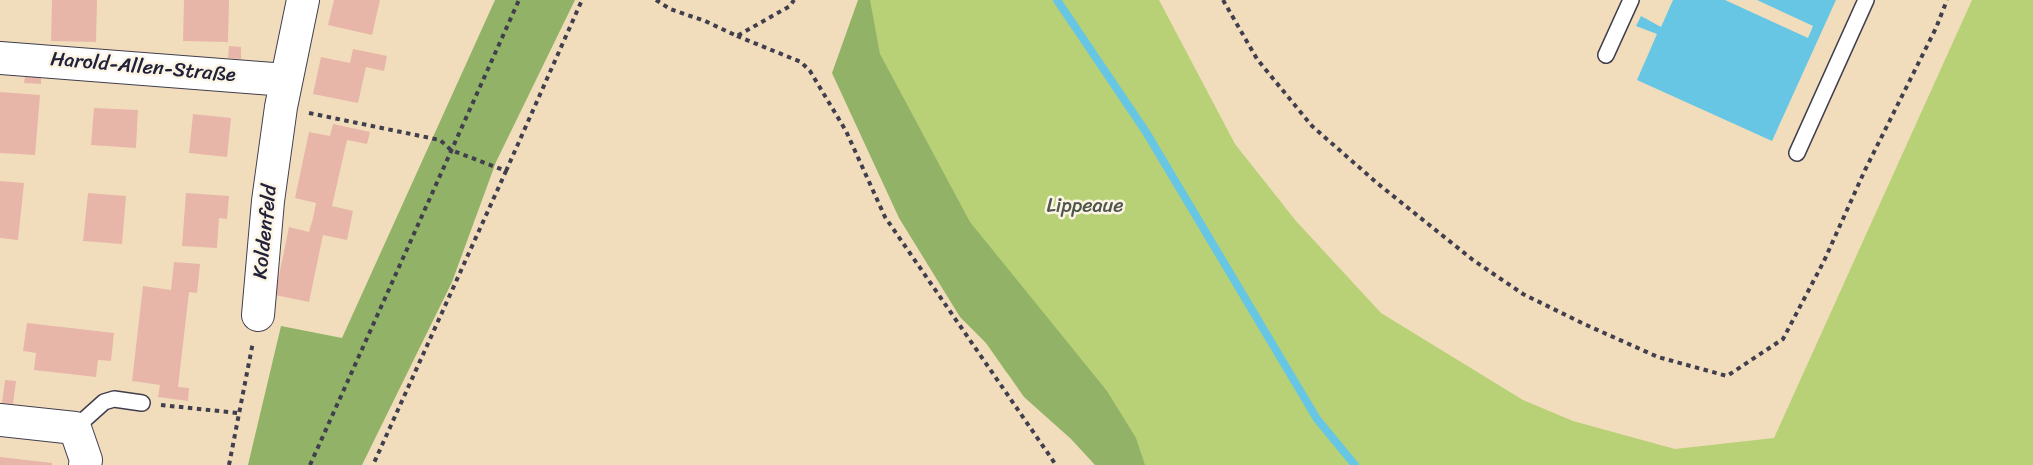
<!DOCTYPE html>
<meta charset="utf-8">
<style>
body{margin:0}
canvas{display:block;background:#f1ddbc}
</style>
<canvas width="2033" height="465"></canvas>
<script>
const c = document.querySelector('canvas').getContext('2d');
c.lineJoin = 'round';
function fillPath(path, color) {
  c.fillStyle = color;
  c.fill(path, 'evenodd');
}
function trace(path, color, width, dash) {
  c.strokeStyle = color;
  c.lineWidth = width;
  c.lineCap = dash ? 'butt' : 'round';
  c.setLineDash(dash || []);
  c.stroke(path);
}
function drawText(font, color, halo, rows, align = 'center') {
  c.font = font + ' Sriracha,sans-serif';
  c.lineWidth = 5;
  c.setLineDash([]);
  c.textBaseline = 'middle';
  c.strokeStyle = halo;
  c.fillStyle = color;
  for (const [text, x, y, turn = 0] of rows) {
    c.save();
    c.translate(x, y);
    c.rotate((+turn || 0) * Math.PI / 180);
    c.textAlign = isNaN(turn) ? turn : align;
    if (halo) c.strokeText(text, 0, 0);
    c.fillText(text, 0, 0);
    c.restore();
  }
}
const green = new Path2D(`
 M867 0H1159L1235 144 1296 221 1381 313 1523 400 1573 421 1675 449 1774 438 1972 0H2033V465H1100L1006 372 983 339 841 85Z`);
const forest = new Path2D(`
 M495 0H575L496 162 452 282 362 465H248L281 326 342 338Z
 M858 0H870L880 54 970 222 1107 391 1136 438 1145 465H1095L1071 439 1024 397 987 344 960 317 899 218 832 73Z`);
const water = new Path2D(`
 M1673 0H1725L1808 38 1813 26 1757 0H1836L1772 141 1637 80 1657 34 1636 26 1641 16 1661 27Z`);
const stream = new Path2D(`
 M1057 0 1146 132 1317 419 1355 465`);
const building = new Path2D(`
 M52 0H97L96 42 51 41Z
 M184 0H229L228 42 183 41Z
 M334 0H380L372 35 328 25Z
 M229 46 241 47V59L228 58Z
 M353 49 387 56 384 71 366 67 358 103 313 94 321 57 350 63Z
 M25 76 41 77V84L24 83Z
 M0 92 40 95 35 155 0 153Z
 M94 108 138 110 136 148 91 145Z
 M193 114 231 118 227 157 189 153Z
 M333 124 370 132 367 144 347 140 332 206 353 211 347 240 323 235 309 302 275 295 289 227 309 232 313 218 316 203 295 198 309 132 330 136Z
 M0 181 24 183 18 240 0 238Z
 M88 193 126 196 122 244 83 241Z
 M186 193 229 196 227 219 219 218 217 248 182 246Z
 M174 262 200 264 197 293 189 292 178 387 189 388 188 401 158 397 160 385 132 381 143 286 171 290Z
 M27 323 114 333 111 361 98 360 96 377 34 370 36 353 23 351Z
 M5 380 16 381 13 404 2 403Z
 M0 457 52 463V465H0Z`);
const path = new Path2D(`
 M656 0 670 9 705 21 737 36 790 6 794 0
 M1223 0 1257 59 1312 126 1377 183 1473 260 1523 294 1584 324 1658 357 1727 376 1783 339 1824 261 1865 170 1936 28 1947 0
 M737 36 801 62 810 71 846 131 885 217 1056 465
 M309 113 440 140 451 150 506 171 373 465
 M506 171 582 0
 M161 405 238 413
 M229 465 253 342
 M310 465 519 0`);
const service = new Path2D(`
 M1606 55 1631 0
 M1797 153 1866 0
 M75 428 104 402 114 399 142 403`);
const minor = new Path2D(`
 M0 58 286 80
 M258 315 268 201 281 107 303 0
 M0 420 75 428 86 460 85 465`);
const streetNames = [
 ["Harold-Allen-Straße",143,68,5],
 ["Koldenfeld",266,232,-84]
];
const parkNames = [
 ["Lippeaue",1085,207]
];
fillPath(green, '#b8d176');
fillPath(forest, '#92b367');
fillPath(water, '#66c6e4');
trace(stream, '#66c6e4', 8);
fillPath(building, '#e8b6a9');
trace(service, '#413e4e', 18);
trace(minor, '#413e4e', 34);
trace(path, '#413e4e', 4, [4.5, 4.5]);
trace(service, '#fff', 15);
trace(minor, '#fff', 32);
drawText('20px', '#22223b', '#fcf5e5', streetNames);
drawText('20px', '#4f574d', '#fcf5e5', parkNames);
</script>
